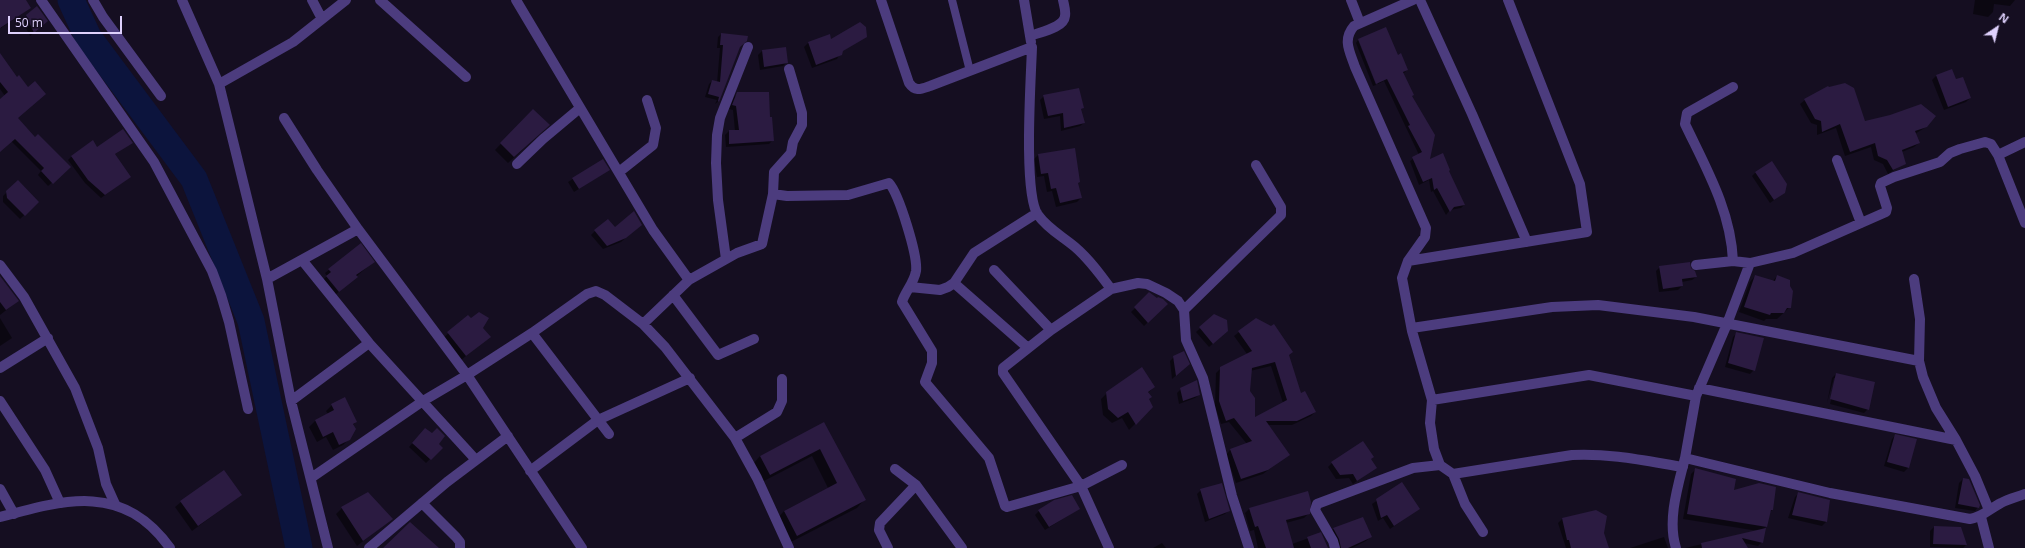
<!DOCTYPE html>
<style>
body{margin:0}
#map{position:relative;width:2025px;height:548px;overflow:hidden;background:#150e21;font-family:"Open Sans",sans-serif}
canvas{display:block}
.north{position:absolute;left:1977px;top:8px;width:40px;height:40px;-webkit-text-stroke:3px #150e21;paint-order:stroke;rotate:35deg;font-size:11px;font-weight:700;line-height:16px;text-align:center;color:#dfd1fd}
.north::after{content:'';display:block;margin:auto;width:14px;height:18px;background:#dfd1fd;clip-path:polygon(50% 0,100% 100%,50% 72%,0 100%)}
.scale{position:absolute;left:8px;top:16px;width:114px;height:18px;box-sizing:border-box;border:2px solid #dfd1fd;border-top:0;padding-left:5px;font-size:12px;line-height:14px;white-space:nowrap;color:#dfd1fd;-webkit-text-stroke:3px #150e21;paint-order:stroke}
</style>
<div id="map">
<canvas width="2025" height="548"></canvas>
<div class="north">N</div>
<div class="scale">50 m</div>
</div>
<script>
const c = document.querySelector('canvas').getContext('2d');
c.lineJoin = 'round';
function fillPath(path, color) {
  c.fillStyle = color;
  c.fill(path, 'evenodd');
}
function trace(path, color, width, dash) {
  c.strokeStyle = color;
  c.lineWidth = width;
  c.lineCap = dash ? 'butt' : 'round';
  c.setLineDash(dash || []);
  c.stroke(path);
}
const shadow = new Path2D(`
 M0 0H24L30 8 1 28Z
 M1975 0H2015L2010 6 1994 4 1993 12 1988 17 1973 14Z
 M37 7 42 25 30 36 22 20Z
 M721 34 739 47 719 101 715 104 717 100 705 97 709 84 712 81 717 83 720 48H717L718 37Z
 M829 36 831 40 866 36 841 52 837 59 812 68 804 47 808 43Z
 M1358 40 1376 85 1373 86 1356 43Z
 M1360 40 1397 56 1407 70 1403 74 1411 96 1429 161 1448 171 1464 205 1461 208 1450 210 1446 215 1433 191 1431 192 1429 180 1419 185 1410 161 1419 155 1384 81 1378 84Z
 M785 48 787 62 783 66 760 70 758 55 762 51Z
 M0 54 17 118 66 171 48 186 38 175 41 171 11 141 0 150V100L5 96 0 89Z
 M1952 70 1956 81 1970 98 1966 102 1944 110 1932 80 1936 76Z
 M738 93 769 118 773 140 769 144 726 147 725 135 729 131H735L733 110 729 109 734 97Z
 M1044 96 1083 108 1080 110 1084 123 1080 126 1061 131 1060 116 1044 119 1040 100Z
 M1805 100 1864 123 1926 127 1915 134 1919 143 1914 147 1902 152 1905 163 1888 174 1883 164 1874 160 1871 147 1845 156 1836 128 1817 135V125L1811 123 1800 104Z
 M533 110 543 131 508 163 495 150Z
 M131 143 114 155 126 180 101 198 85 183 68 160 72 156 97 148Z
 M1038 155 1077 184 1081 198 1077 202 1056 207 1052 191 1047 192 1044 176 1037 177 1034 159Z
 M603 160 609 170 574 192 568 182Z
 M1756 172 1784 193 1770 203 1752 176Z
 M18 181 38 202 20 219 3 202V196Z
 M615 228H637L621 242 603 249 591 235 595 231Z
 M360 245 373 262 335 295 323 280 327 276 325 273Z
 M1660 267 1690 269 1696 277 1692 280 1682 282V286L1678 290 1659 292 1656 271Z
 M1755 276 1772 282 1777 276 1790 307 1777 319H1766L1764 321 1739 312 1750 282Z
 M0 277 18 301 0 315Z
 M1150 294 1167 304 1144 326 1131 312Z
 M1215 315 1223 335 1209 347 1196 332Z
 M468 316 489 337 460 361 442 339Z
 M0 318 12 338 0 346Z
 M1239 332 1288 356 1300 394 1315 412 1311 416 1292 425H1268L1288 455 1263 474 1236 483 1226 455 1230 450 1247 444 1229 422 1221 424 1215 406 1216 373 1221 368 1247 354 1234 336ZM1271 366 1283 403 1254 419 1249 391 1250 371Z
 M1737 333 1754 370 1750 374 1725 367 1733 337Z
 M1174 357 1185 368 1172 379 1170 361Z
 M1836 374 1868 409 1864 413 1830 404 1836 378H1834L1827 403 1832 378Z
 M1154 387 1148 393V400L1152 407 1129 430 1122 418 1112 423 1103 415 1101 399 1107 393Z
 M1181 389 1199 395 1195 398 1179 404 1177 393Z
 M332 405 356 422 353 425 349 439 343 445 333 450 326 437 317 442 309 427 315 421 328 414 326 411Z
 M824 424 864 500 857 508 789 543 777 519 784 511 828 488 812 456 762 482 753 464 760 456Z
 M425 429 441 448 426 463 409 447Z
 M1896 435 1916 440 1908 468 1904 472 1884 466 1892 439Z
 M1370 460 1375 468 1353 484 1349 478 1336 479 1328 467 1332 463Z
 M1695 470 1732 491 1772 510 1769 513 1766 527 1762 530V542L1758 546 1744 543 1747 548H1685L1758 531 1683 519 1691 474Z
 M1963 479 1978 507 1975 511 1955 508 1959 483Z
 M1402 484 1419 509 1390 529 1383 518 1378 521 1372 504Z
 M1201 490 1229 510 1225 514 1205 522 1197 494Z
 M1799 493 1829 500 1826 522 1822 526 1788 518 1795 497Z
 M241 495 192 531 175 507 181 502Z
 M342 508 391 519 357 546 336 514Z
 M1250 508 1309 513 1304 518 1286 523 1292 544 1320 534 1327 548H1258L1254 530 1250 531 1245 513Z
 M1079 509 1045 530 1035 515 1039 511Z
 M1563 518 1603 533 1608 548H1566L1558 523Z
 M1934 527 1966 545 1963 548 1930 547V531Z
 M1333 529 1371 536 1366 541 1352 548H1335L1329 534Z
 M1664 537 1668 548H1630Z
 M1162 543 1166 548H1153Z`);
const river = new Path2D(`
 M71 0 88 37 194 179 251 321 299 548`);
const building = new Path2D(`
 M0 0H26L31 8 0 28Z
 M37 6 48 21 34 33 26 15Z
 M860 22 866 27 867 37 843 51 842 55 816 65 808 42 830 34 831 39Z
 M1386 27 1398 55 1401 53 1408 70 1403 72 1414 95 1412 96 1435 135 1430 159 1443 153 1450 170 1449 171 1465 205 1454 207 1450 212 1437 188 1434 190 1432 178 1423 182 1412 157 1422 152 1408 126 1410 125 1387 79 1376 84 1358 39Z
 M721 33 748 36 747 41 740 47 719 102 718 101 719 97 708 94 712 80 720 82 723 45H720Z
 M786 47 788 63 764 67 762 50Z
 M0 53 17 77 19 75 28 87 35 81 46 94 18 118 35 137 38 134 71 167 53 184 41 171 44 168 15 139 0 152V99L8 92 0 82Z
 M1952 69 1956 79 1963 77 1971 98 1948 107 1936 75Z
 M1845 83 1854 88 1865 121 1890 115 1921 104 1936 116 1927 127 1915 131 1920 143 1902 150 1906 164 1893 170 1887 160 1878 156 1875 143 1850 152 1840 124 1822 132 1821 121 1815 119 1804 99 1828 86 1829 87Z
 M1079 88 1084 108 1081 109 1085 123 1064 128 1063 113 1048 116 1043 95Z
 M737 92H769L770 117H772L774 141 729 144V130H739L736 106 732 105Z
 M533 109 550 125 514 157 500 143Z
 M123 129 133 143 115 154 131 177 105 195 88 180 71 156 93 140 97 147Z
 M1075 148 1080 182 1078 183 1082 198 1060 203 1056 188 1051 189 1048 173 1041 174 1038 154Z
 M603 159 610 170 579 189 572 178Z
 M1772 161 1787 184 1785 193 1774 200 1755 172Z
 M18 180 39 202 25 216 7 198 6 191Z
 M634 211 642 225 626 238 607 246 594 230 608 219 615 227Z
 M361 243 375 262 356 275 358 277 339 292 326 276 331 272 328 269Z
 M1690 262 1691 268 1695 271 1697 277 1682 279 1683 286 1663 289 1659 266Z
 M1755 275 1775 281 1777 275 1790 280V286L1793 291 1791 308H1787L1784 313H1771L1770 315 1744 307Z
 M0 276 19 301 6 310 0 302Z
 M1149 292 1157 298 1158 297 1163 299 1168 304 1148 323 1134 307Z
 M479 312 489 318 483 328 491 337 466 356 447 332 468 315 471 318Z
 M1214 314 1227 320 1228 331 1213 344 1199 327Z
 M1256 318 1271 326 1274 324 1293 352 1289 355 1301 393 1305 391 1316 412 1297 421H1266L1290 455 1268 470 1241 479 1230 449 1252 441 1234 418 1226 421 1219 401 1220 367 1252 351 1238 331ZM1275 362 1287 400 1255 417V398L1250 391 1252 368Z
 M1736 332 1764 338 1755 371 1728 363Z
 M1184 351 1190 364 1176 376 1173 356Z
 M1142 367 1155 387 1148 392 1152 397 1149 399 1153 407 1136 425 1128 412 1118 418 1108 409 1106 392Z
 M1836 373 1875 382 1869 410 1830 399Z
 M1197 380 1200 395 1183 401 1180 388Z
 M345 397 357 422 353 424 356 429 350 440 339 445 333 432 323 437 315 420 334 410 331 404Z
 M824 422 866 500 797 536 784 511 837 483 820 449 770 475 760 456Z
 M425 428 432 433 437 428 445 436 439 444 443 448 431 460 412 443Z
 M1895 434 1917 439 1909 468 1887 462Z
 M1363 441 1374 457 1371 459 1377 468 1357 481 1353 474 1340 475 1331 462Z
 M1695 468 1736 479 1734 490 1759 483 1776 487 1773 510H1771L1767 527 1687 514Z
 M224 470 242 495 198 526 180 501Z
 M1963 478 1969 479 1980 505 1979 508 1958 504Z
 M1402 482 1420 509 1394 526 1387 515 1381 518 1376 499Z
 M1222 483 1230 511 1209 519 1200 489Z
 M1308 491 1311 502 1310 514 1286 520 1294 548H1266L1258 526 1255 527 1249 508Z
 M368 492 393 519 363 541 341 507Z
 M1798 492 1830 500 1827 522 1792 515Z
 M1072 495 1080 509 1049 527 1038 510 1054 500Z
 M1596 510 1607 516 1604 533 1609 548H1571L1569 540H1567L1562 518Z
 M1363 517 1372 537 1348 548H1341L1339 539 1333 528Z
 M410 522 439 548H383Z
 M1934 526 1961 527 1967 545 1933 544Z
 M1766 528 1763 543 1742 538 1748 548H1702L1701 543Z
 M1321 532 1328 548H1311L1307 537Z`);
const service = new Path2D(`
 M952 0 970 71`);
const minor = new Path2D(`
 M41 0 154 162 212 271 221 295 229 322 248 409
 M93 0 103 17 161 96
 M182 0 219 84 267 279 291 401 328 548
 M312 0 322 19
 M380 0 466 77
 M516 0 653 230 689 280
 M881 0 909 83C915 92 921 89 930 86L1032 47C1031 78 1023 194 1038 215 1048 229 1062 236 1075 247 1089 259 1100 274 1111 289
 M1024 0 1031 42
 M1351 0 1360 23
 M1413 0 1354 26C1342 40 1350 52 1355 67L1426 228 1425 237 1408 261 1402 278 1412 331 1432 400 1430 423 1434 449 1440 465 1453 474 1572 455C1610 453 1646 461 1683 467
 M1420 0 1472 114 1527 242
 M1030 36C1040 32 1064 28 1065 16 1066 11 1064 5 1063 0
 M219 84 293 42 346 0
 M1733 87 1687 113 1685 124C1706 168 1731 211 1733 261
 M284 118 317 170 358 229 467 375 582 548
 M1998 155 2025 142
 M1837 160 1861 223
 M517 164 543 139 580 108
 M619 172 653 145 656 128 647 100
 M773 194 774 172 791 153 793 142 802 125V113L789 69
 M726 259 718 200 716 163 717 135 720 118 748 47
 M302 260 369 343 476 460
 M1408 261 1587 232 1580 184 1508 0
 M0 265 24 297 75 388 98 448 106 484 115 504
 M1696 265 1733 261 1750 263 1793 253 1886 212 1887 208 1880 186 1881 183 1894 177 1940 162 1950 153 1960 149 1985 142 1991 144 1998 155 2025 223
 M994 270 1051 330
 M267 279 358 229
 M1914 279 1920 319 1919 361 1923 377 1936 408 1956 440 1975 476 1989 510
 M954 283 1028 348
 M910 287 940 290 948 287 954 283 974 253 1037 213
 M673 295 718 355 754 339
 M1184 310 1281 215V207L1256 165
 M643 324 689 280 737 253 762 244 773 194 787 196 848 195 889 183C899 194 918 256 916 271 914 283 905 292 902 302L932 351V363L925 382 989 458 1005 506 1007 507 1081 486 1003 373V368L1051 330 1111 289 1138 283 1147 284 1166 293 1178 301 1184 310 1186 340 1203 378 1232 496 1249 548
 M1412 328 1552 307 1598 305 1694 317 1919 361
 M532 333 609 434
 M0 368 48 338
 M1699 388 1956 440
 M1432 400 1589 375 1696 396
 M0 401 45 470 60 503
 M291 401 369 343
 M735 438 777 412 782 401V379
 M1685 458 1696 396 1727 324 1750 263
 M895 469 916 485 962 548
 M530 471 598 420 690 378
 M1453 474 1465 504 1483 532
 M311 478 423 401 467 375 532 333 587 294 596 291 605 295 643 324 665 347 735 438 757 478 789 548
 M0 489 14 514
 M422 503 456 537 460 542V548
 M1981 517 1989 548
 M369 548 447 482 508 436
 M888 548 879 530 880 523 916 485
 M1109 548 1081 486 1122 465
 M1335 548 1333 541 1315 510 1317 504 1413 468 1440 465
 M1676 548C1667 520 1678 486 1685 458L1830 493 1970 519C1983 517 1989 509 2001 503 2008 499 2017 497 2025 494`);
const tertiary = new Path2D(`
 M0 517C66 499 124 483 170 548`);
fillPath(shadow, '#0007');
trace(river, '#0c143d', 27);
fillPath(building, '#2b1b41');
trace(service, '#4c3c7e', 8);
trace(minor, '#4c3c7e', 10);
trace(tertiary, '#4c3c7e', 10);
</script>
